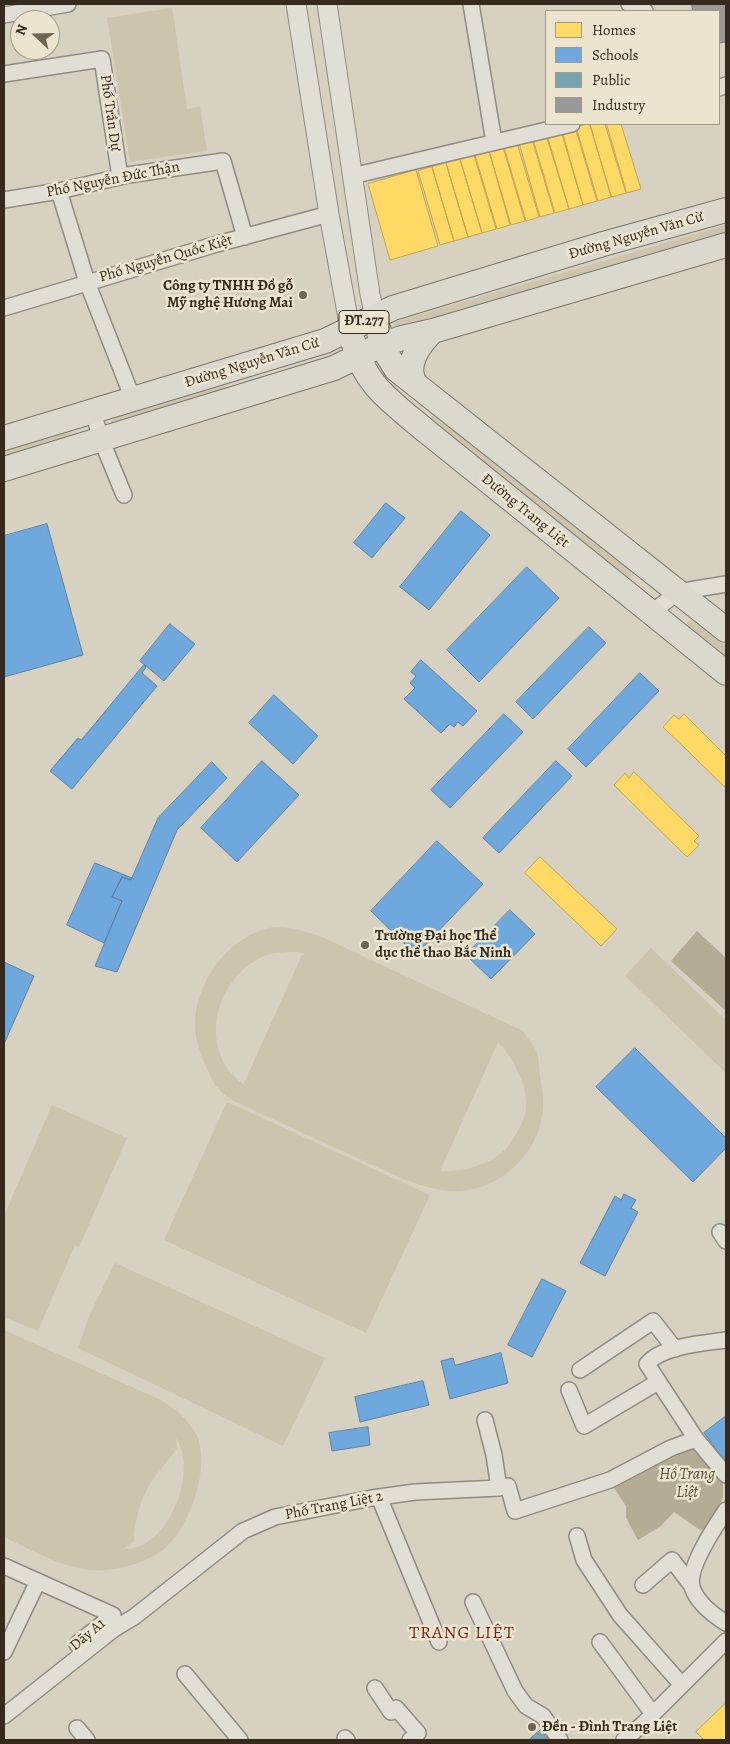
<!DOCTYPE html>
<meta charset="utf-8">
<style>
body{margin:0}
#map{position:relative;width:730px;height:1744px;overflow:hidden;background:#d6d1c0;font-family:Alegreya,serif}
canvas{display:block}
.frame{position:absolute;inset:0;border:5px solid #36291d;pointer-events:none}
.legend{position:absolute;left:545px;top:10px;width:175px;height:115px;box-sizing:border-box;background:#ebe5d0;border:1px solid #a39a88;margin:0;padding:6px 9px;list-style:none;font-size:15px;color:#36291d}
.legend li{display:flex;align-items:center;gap:10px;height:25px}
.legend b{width:25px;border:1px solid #a39a88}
.north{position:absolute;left:10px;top:10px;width:50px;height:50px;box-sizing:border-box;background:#ebe5d0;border:1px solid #a39a88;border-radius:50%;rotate:291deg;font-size:14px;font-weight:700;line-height:20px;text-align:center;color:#36291d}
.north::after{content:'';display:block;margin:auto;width:18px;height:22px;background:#6e6456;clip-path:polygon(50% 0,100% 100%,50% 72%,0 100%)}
</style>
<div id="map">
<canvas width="730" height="1744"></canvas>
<div class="frame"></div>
<ul class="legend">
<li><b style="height:14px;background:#ffd966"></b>Homes</li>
<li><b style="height:14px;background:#6fa8dc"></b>Schools</li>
<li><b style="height:14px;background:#76a5af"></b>Public</li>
<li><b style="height:14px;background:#999"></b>Industry</li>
</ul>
<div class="north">N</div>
</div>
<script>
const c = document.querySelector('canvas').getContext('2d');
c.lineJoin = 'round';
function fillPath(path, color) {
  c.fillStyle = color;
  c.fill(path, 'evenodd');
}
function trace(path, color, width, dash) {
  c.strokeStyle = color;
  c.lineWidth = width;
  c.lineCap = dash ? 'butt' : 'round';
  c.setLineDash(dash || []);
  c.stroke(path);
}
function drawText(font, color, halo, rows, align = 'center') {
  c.font = font + ' Alegreya,serif';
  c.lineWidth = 5;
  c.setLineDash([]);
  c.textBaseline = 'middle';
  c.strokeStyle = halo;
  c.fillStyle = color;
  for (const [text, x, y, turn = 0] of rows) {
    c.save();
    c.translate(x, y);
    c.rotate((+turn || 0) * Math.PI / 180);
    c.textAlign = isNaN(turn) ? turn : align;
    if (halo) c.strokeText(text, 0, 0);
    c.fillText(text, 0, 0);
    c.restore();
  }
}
const green = new Path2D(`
 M172 8 187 109 200 107 207 151 130 162 107 18Z
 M726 225V232L408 325 396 328 393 325 395 322Z
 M223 386 227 388 226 390 112 424 111 422 115 418Z
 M433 414 631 570V576L626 577 431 420V418Z
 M69 432 71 433 70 437 4 457V451Z
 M691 620 726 646V658L687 627V622Z
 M273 927C291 927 305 931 322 937L523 1031C527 1037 532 1043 536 1050 539 1057 539 1068 540 1076 542 1087 544 1097 543 1107 542 1147 508 1183 469 1190 445 1194 422 1186 401 1178L236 1102C229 1098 223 1094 218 1088 213 1083 210 1075 207 1068 201 1056 196 1042 195 1028 194 983 228 936 273 927ZM299 952 306 954 302 955 244 1083 246 1086C197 1054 212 981 262 957 273 952 287 952 299 952ZM498 1042C514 1059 531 1090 525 1115 523 1121 520 1127 517 1132 507 1152 492 1163 470 1168 460 1170 450 1172 440 1171Z
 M651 948 726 1020V1073L625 976Z
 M227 1102 430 1195 366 1333 164 1240Z
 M52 1105 127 1138 79 1247 75 1245 38 1331 4 1317V1216Z
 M115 1263 325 1358 283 1446 78 1348 90 1314Z
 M4 1330 161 1400C175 1409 188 1419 196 1434 212 1465 190 1527 164 1549 148 1561 124 1569 104 1570 69 1573 35 1551 4 1537ZM176 1438C199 1471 168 1552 123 1549L134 1541C133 1533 135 1525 137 1517 144 1486 158 1473 177 1449Z`);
const water = new Path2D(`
 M697 931 726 958V1011L671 961Z
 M692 1447 701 1452 723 1482V1497L719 1506 710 1523 704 1529 700 1530 674 1512 661 1526 638 1540 626 1518V1506L614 1488Z`);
const homes = new Path2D(`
 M590 124H605L626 193 612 197Z
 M590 124 611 197 598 201 576 127Z
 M607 124H621L641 189 627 193Z
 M575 127 597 201 583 205 562 131Z
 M561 131 583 205 569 209 547 135Z
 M546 135 569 209 555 213 533 139Z
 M532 139 554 213 540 217 519 143Z
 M517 143 539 217 526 221 504 147Z
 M503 147 525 221 511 225 489 151Z
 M489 151 510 225 497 229 475 155Z
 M474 155 496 229 482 233 460 159Z
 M460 159 482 233 468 237 446 163Z
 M446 163 468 237 454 241 432 167Z
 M432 167 454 241 440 245 418 171Z
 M416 170 438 246 390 260 368 184Z
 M684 714 726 756V788L663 727 674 715 679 719Z
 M634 772 699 836 694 841 699 845 687 857 614 785 625 773 629 778Z
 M540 857 617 929 601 946 525 873Z
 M726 1703V1740H704L696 1732Z`);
const schools = new Path2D(`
 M386 503 405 518 372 558 354 543Z
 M461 511 490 535 429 610 400 587Z
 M47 524 83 655 4 677V536Z
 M527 567 559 598 479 682 447 650Z
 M170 624 195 644 164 681 140 661Z
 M589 627 606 643 533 719 516 702Z
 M421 660 477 711 463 726 458 722 454 727 450 724 441 733 404 699 415 688 410 683 416 676 411 672Z
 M144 665 146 667 142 673 157 686 72 789 50 771 78 738 81 740Z
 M640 673 659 691 586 767 568 749Z
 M274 695 318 736 293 764 249 723Z
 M504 714 523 732 450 808 431 790Z
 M262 761 299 795 237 862 201 828Z
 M556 761 572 776 499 853 483 838Z
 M212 762 227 778 177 830 117 972 95 966 122 901 112 897 122 877 131 880 158 818Z
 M437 841 483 884 416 955 371 911Z
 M95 863 132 878 131 880 122 877 112 897 122 901 104 943 67 925Z
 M510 910 535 934 491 979 466 955Z
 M4 962 34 976 4 1044Z
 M635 1048 726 1138V1148L693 1182 596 1087Z
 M624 1194 636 1200 631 1208 638 1212 605 1276 580 1263 615 1196 621 1200Z
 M542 1279 566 1291 532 1357 508 1345Z
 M501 1353 508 1383 450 1399 441 1361 453 1358 455 1365Z
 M423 1381 429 1405 360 1422 355 1397Z
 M726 1416V1462L704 1433Z
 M368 1427 370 1445 332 1451 329 1433Z`);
const public = new Path2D(`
 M544 1727 553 1740H529Z`);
const industry = new Path2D(`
 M692 4H726V42L719 43V11H693Z`);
const minor = new Path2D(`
 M471 4 494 142
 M629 4 645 11
 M4 15 68 4
 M4 74 102 59 120 177
 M719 88 726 85
 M352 176 572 124
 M59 191 87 282 133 399
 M4 200 59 191 128 175 223 161 245 237
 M4 308 217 244 329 214
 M93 412 101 439 124 495
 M651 613 678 592 726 584
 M720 1232 726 1241
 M726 1340C704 1343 661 1346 647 1364L696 1439 726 1475
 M580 1370 653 1321 675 1349
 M569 1390 584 1426 658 1382
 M485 1420 494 1455 499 1488
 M379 1497 439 1642
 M726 1510C716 1525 687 1568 692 1587 697 1602 713 1615 726 1623
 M577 1536 584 1560 620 1615 682 1685
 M4 1566 113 1615 77 1644
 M643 1585 672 1560 692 1586
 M473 1602 515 1691 526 1706 543 1716 560 1740
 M600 1642 653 1714
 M4 1652 38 1581
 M185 1674 240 1740
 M375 1688 391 1712 396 1708 418 1733 410 1740
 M4 1716 114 1629 134 1617 243 1531 275 1517 372 1498 415 1492 499 1488 508 1486 515 1511 610 1480 671 1448 696 1439
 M77 1728 87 1740
 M345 1738 347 1740
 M624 1740 643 1724 726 1641`);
const tertiary = new Path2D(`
 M296 4 329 214 350 329
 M327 4 370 294 375 317`);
const primary = new Path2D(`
 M379 331 381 345 396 369 726 630
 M353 341C364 385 393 403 426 431L726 673
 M417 386C402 368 419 344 433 331
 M4 438 325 341 393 308 603 244 726 210
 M4 469 334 368 381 345 402 338 433 331 726 245`);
const markers = [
 [303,295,5,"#6e6456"],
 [365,945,5,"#6e6456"],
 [532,1727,5,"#6e6456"]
];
const shields = [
 [364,322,50]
];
const shieldNames = [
 ["ĐT.277",364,322]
];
const streetNames = [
 ["Phố Trần Dự",110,113,82],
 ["Phố Nguyễn Đức Thận",113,180,-11],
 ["Đường Nguyễn Văn Cừ",636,236,-16],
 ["Phố Nguyễn Quốc Kiệt",166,259,-16],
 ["Đường Nguyễn Văn Cừ",252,363,-17],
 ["Đường Trang Liệt",525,511,39],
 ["Phố Trang Liệt 2",334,1506,-11],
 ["Dãy A1",88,1635,-40]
];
const poiNames = [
 ["Công ty TNHH Đồ gỗ",293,286,"right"],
 ["Mỹ nghệ Hương Mai",293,303,"right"],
 ["Trường Đại học Thể",375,936],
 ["dục thể thao Bắc Ninh",375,953],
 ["Đền - Đình Trang Liệt",542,1727]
];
const waterNames = [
 ["Hồ Trang",687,1475],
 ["Liệt",687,1493]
];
const quarterNames = [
 ["TRANG LIỆT",462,1634]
];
fillPath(green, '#ccc4ac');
fillPath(water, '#b4ac95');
fillPath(homes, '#ffd966');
trace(homes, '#c3a450', 1);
fillPath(schools, '#6fa8dc');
trace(schools, '#5e82a3', 1);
fillPath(public, '#76a5af');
trace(public, '#638083', 1);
fillPath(industry, '#999');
trace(industry, '#7b7774', 1);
trace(minor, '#908b80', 18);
trace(tertiary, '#908b80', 21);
trace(primary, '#7a756b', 26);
trace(minor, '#e0ded5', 15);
trace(tertiary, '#e0ded5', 19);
trace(primary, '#dbd8ce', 24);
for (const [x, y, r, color] of markers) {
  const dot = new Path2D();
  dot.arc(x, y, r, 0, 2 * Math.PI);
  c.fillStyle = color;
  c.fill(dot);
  trace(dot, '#ebe5d0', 2);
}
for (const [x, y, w] of shields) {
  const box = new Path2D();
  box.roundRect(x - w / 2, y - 11.5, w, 23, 4);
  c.fillStyle = '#ebe5d0';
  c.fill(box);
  trace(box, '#36291d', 1);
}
drawText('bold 14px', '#36291d', null, shieldNames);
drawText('15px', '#36291d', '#ebe5d0', streetNames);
drawText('bold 15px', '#36291d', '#ebe5d0', poiNames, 'left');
drawText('italic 16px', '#584c3b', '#ebe5d0', waterNames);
c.letterSpacing = '1px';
drawText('18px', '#7a1f14', '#ebe5d0', quarterNames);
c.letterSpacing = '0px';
</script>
